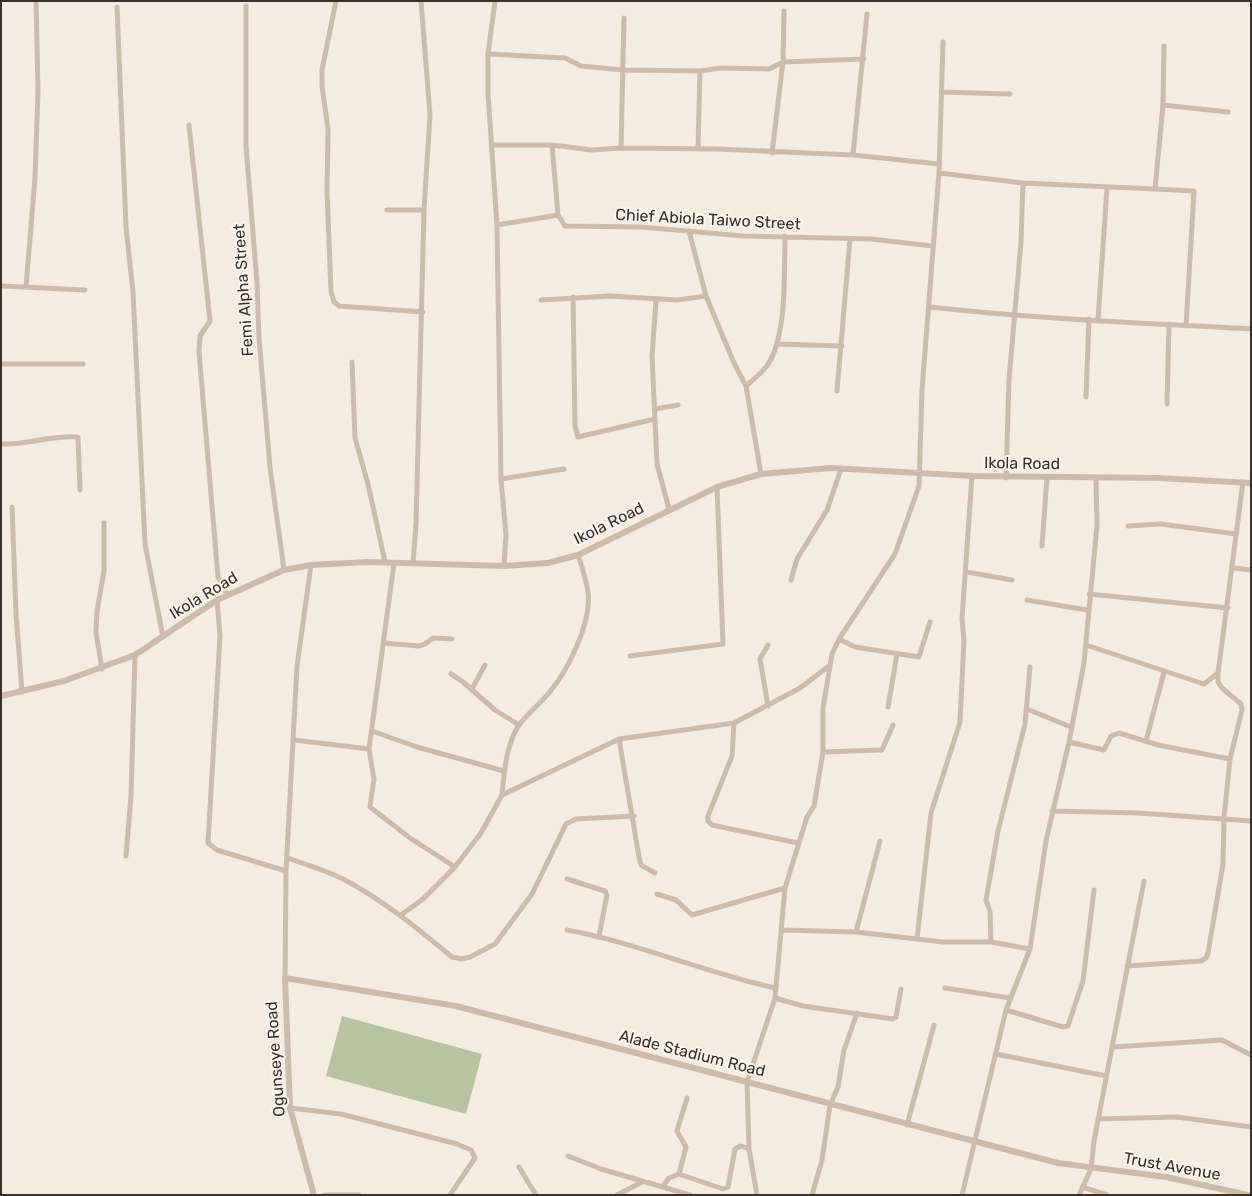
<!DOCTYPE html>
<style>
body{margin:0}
#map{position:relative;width:1252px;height:1196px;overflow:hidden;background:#f4ebe1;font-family:Rubik,sans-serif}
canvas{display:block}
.frame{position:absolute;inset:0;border:2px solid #3b302b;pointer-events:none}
</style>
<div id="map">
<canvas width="1252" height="1196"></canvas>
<div class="frame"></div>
</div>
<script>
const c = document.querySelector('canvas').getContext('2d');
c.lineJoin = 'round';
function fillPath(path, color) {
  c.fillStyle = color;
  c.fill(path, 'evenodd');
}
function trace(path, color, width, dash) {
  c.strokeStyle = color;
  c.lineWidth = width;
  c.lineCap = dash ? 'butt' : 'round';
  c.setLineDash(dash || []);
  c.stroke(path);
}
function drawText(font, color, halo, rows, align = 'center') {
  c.font = font + ' Rubik,sans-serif';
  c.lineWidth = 4;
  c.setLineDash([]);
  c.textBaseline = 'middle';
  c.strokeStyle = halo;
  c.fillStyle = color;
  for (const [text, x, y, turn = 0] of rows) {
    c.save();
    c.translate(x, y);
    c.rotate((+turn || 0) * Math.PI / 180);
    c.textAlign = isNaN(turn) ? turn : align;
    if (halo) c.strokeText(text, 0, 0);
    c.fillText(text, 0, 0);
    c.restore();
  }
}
const green = new Path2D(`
 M342 1016 482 1054 466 1114 326 1076Z`);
const minor = new Path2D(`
 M336 1 322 70V86L328 129 327 191 331 291 334 302 339 306 423 312
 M495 1 488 54V94L497 225 501 479 506 535 504 566
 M246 6V146L257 283 259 338 270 467 284 570
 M117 7 126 227 133 292 145 544 163 637
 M488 54 565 58 581 66 623 70 700 71 721 68 769 69 783 62 864 59
 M941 92 1010 94
 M1163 105 1228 112
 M189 125 210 321 200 336 199 352 218 577 227 595
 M492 145H552L592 150 621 148 717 149 853 155 939 164
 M552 145 558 215 565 226 641 227 744 236 871 239 933 246
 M621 148 624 18
 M698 149 700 71
 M772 153 783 62 784 11
 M853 155 867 14
 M939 173 1023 183 1155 189 1163 105 1164 46
 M1155 189 1194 191 1186 326
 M387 210H424
 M497 225 558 215
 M689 231 706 296 734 363 746 386 761 474
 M1 286 85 290
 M26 287 35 178 38 91 36 1
 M573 297 575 426 578 437 655 419
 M541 300 610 296 677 300 706 296
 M656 301 652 356 657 464 669 509
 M930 307C1037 319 1144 323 1251 329
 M1098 319 1107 188
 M777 344 842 346
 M352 362 355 438 368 484 385 562
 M1 364H83
 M746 386C754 379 765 371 770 361 787 330 784 272 785 236
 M837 391 850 239
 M1086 397 1089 319
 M1167 404 1169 324
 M655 409 678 405
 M1 444C27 445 51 435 78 437L80 490
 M1006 478 1009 379 1021 242 1023 183
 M501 479 564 469
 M12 507 16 614 22 692
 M1128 526 1161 524 1236 534
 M1042 546 1047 478
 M394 563 369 749 374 779 370 807 410 838 455 867
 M413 563 416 524 424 210 430 115 421 1
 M1234 568 1251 570
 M966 572 1012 580
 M791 580 797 559 827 510 841 469
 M1089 594 1228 608
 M217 600 220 636 208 843 217 850 286 871
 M1027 600 1087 610
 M839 639 855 647 919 657 930 622
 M383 643 419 646 425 644 433 638 452 639
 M1086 645 1204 684 1218 673
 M630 656 723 644 717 487
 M102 669 96 632 97 611 104 571V523
 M451 674 463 682 495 710 519 725
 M472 689 485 665
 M768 706 760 659 768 645
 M888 707 897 654
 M1027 709 1071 727
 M372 731 417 747 504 771
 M619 739 639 857 641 865 655 873
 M294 740 369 749
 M1146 741 1164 672
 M1069 742 1104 750 1111 736 1119 733 1158 745 1230 759
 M823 752 882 750 893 725
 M502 795C504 772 506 748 517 728 525 715 539 705 548 694 568 671 592 622 588 592 586 579 582 567 578 555
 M1052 811 1139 813 1251 821
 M798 843 712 825 708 821V816L732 756 734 723 800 688 829 666
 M126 856 131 796 135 655
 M288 858C306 865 326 870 343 879 383 900 417 928 452 957L462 959 470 957 495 944 532 894 566 824 576 819 634 816
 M567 879 605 891 607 895 599 936
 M657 894 676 900 692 915 785 888
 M401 915 423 899 455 867 481 833 502 795 619 739 734 723
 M567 930C638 943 705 973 775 988
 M781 930 856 932 943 942H991L1030 949
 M856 932 880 841
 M917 939 931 813 960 722 964 640 962 619 972 476
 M991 942 990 912 986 900 998 831 1025 724 1030 667
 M1127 966 1201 961 1206 958 1208 953 1223 864 1224 818 1230 759 1242 710 1241 704 1222 688 1218 682V673L1243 482
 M285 978 286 871 297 666 311 565
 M945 988 1010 998
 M775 998 803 1006 893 1019 896 1017 901 989
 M1006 1010 1063 1027 1068 1026 1083 981 1094 890
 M1113 1047 1222 1040 1251 1055
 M996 1054 1106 1076
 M290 1108 341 1114 457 1144 471 1150 475 1158 450 1195
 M1098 1119 1177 1117 1251 1127
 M907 1125 934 1025
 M568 1156 601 1169 690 1195
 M519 1167 536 1195
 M679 1174 723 1189 728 1187 735 1149 741 1146 749 1149
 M663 1186 669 1178 679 1174 686 1147 677 1131 687 1098
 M1082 1187 1107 1195
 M324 1195H359
 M617 1195 642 1182
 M757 1195 749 1149 747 1082 775 998 785 888 807 817 814 806 823 752V708L832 654 839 639 895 554 919 486 922 390 939 173 943 42
 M812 1195 822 1160 830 1105 838 1087 844 1050 857 1013
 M962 1195 1006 1010 1030 949 1046 841 1069 742 1084 663 1097 525 1096 478
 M1079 1195 1091 1169 1094 1141 1144 881`);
const tertiary = new Path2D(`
 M1 696 64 681 135 655 217 600 284 570 311 565 368 562 504 566 548 563 578 555 717 487 761 474 831 468 972 476 1158 478 1251 483
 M314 1195 290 1108 285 978 456 1006 1058 1163 1166 1177 1248 1195`);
const streetNames = [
 ["Chief Abiola Taiwo Street",708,220,3],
 ["Femi Alpha Street",244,290,-94],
 ["Ikola Road",1022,464,1],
 ["Ikola Road",609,524,-26],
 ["Ikola Road",204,596,-31],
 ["Alade Stadium Road",692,1054,14],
 ["Ogunseye Road",276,1059,-94],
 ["Trust Avenue",1172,1167,10]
];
fillPath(green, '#b8c4a0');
trace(minor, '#cdbbac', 5);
trace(tertiary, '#cdbbac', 6);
drawText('16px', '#3b302b', '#fbf5ee', streetNames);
</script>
